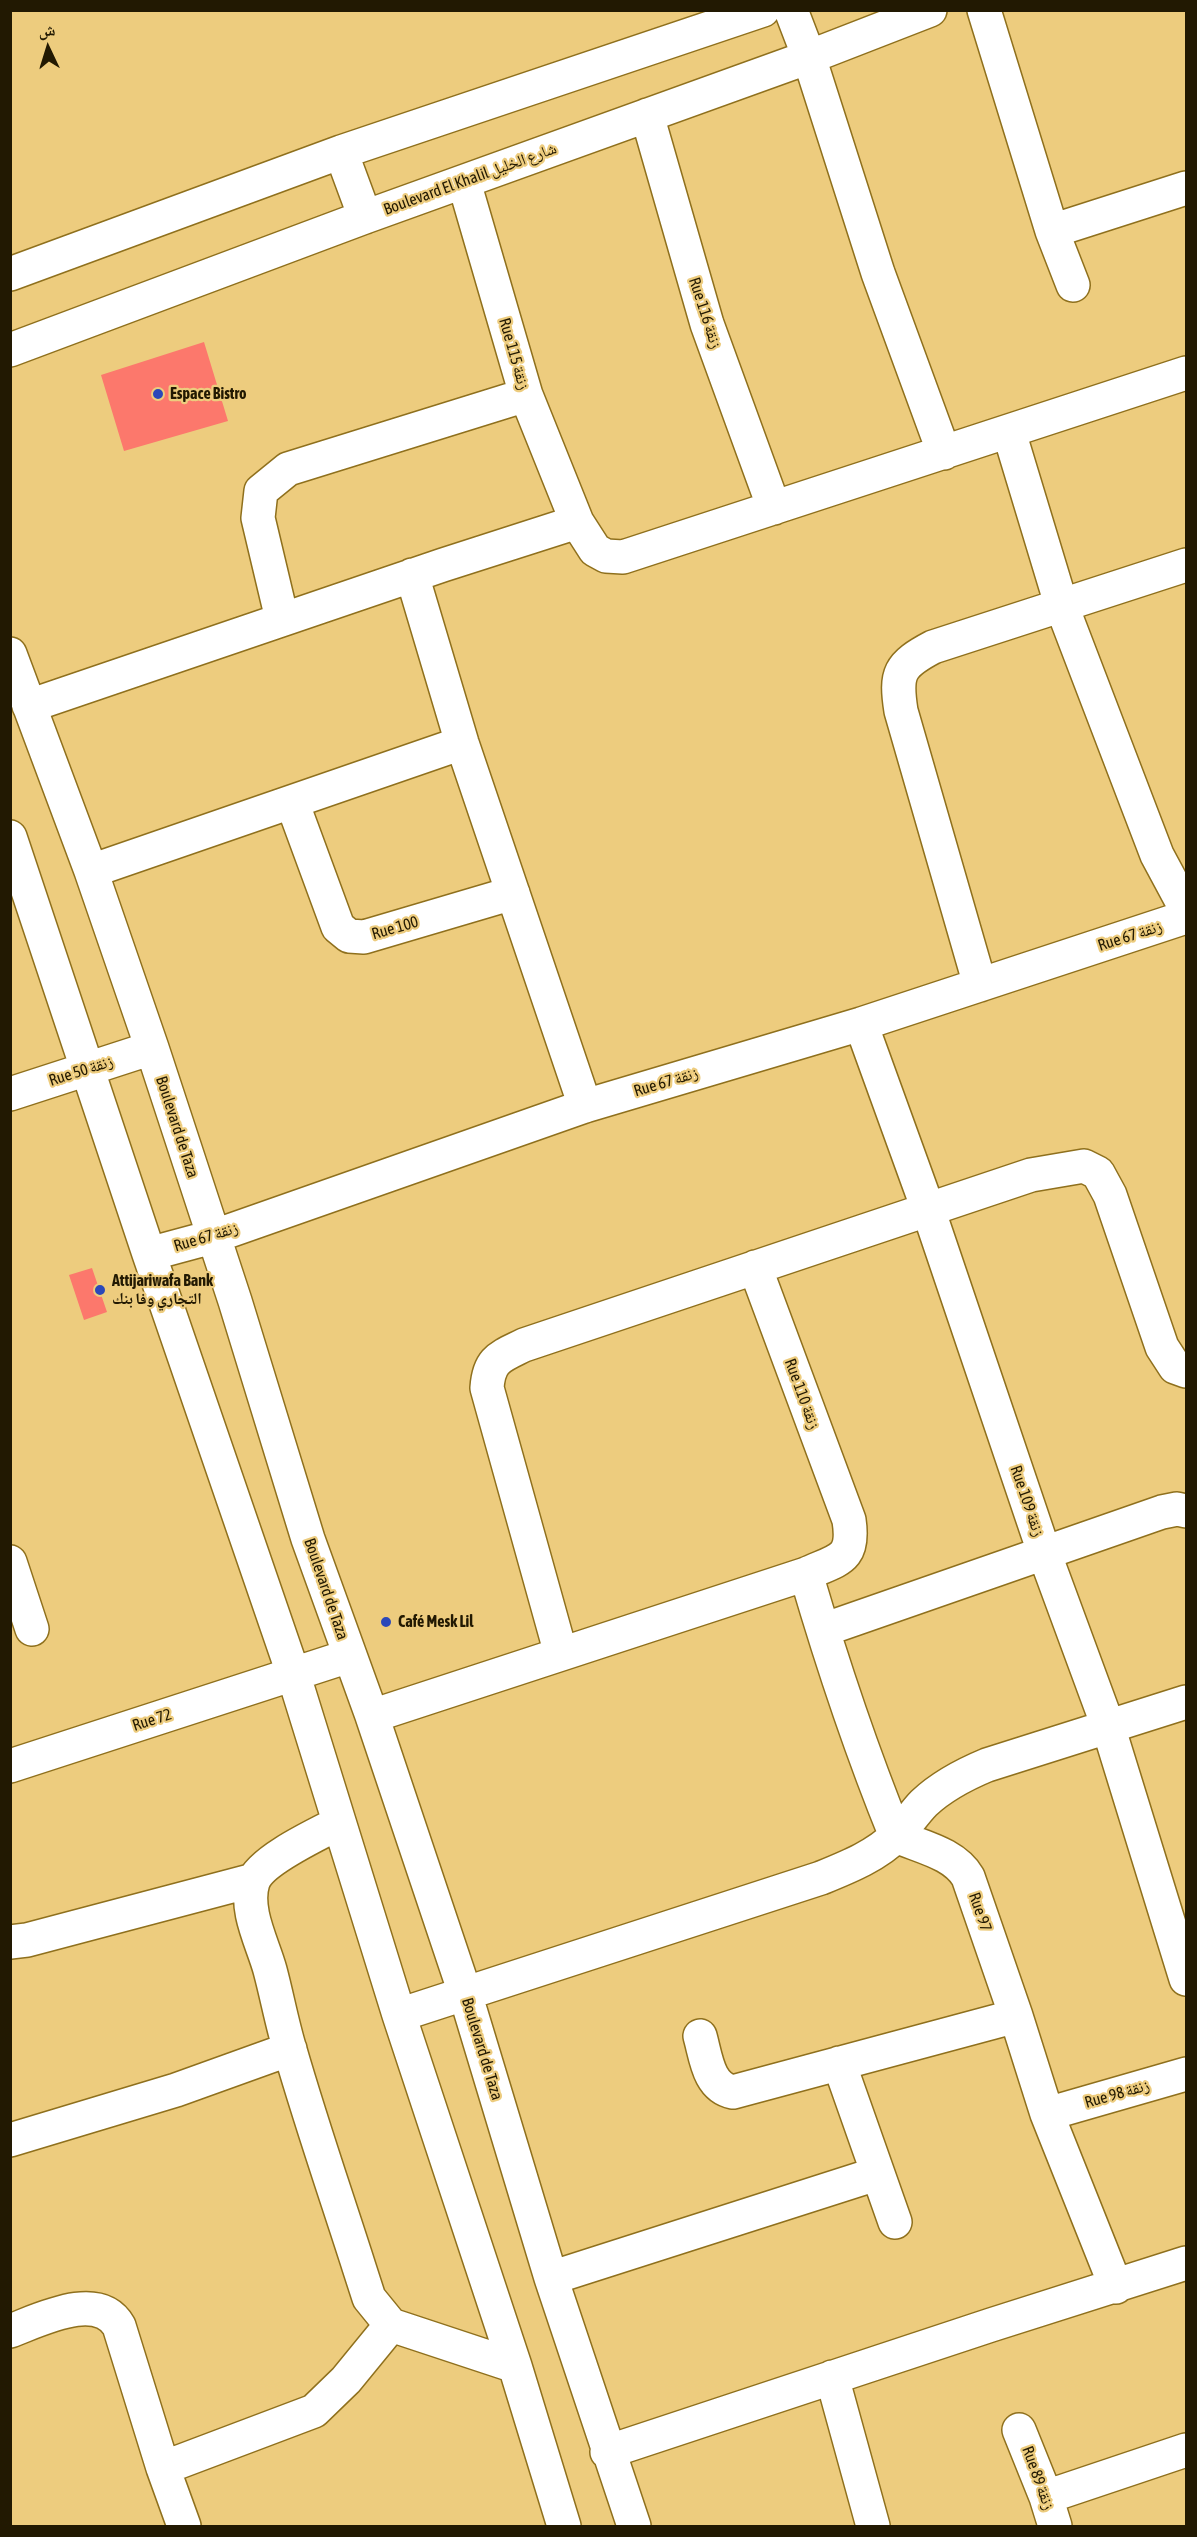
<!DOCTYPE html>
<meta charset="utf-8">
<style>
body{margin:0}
#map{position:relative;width:1197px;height:2537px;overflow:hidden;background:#edcc7e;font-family:"Asap Condensed","Noto Naskh Arabic",sans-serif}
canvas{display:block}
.frame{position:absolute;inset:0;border:12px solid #221902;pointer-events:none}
.north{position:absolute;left:18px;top:18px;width:60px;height:60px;-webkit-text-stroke:4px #edcc7e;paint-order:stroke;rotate:356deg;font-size:16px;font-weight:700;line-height:24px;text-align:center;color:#221902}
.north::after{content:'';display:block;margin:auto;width:21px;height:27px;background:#221902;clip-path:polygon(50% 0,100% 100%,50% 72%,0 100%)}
</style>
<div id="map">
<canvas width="1197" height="2537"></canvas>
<div class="frame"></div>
<div class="north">ش</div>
</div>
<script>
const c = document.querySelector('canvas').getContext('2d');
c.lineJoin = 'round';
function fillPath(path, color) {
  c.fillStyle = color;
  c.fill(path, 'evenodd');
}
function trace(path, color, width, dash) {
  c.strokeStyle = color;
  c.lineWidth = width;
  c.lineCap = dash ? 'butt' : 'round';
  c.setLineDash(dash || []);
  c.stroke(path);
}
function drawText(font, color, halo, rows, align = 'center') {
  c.font = font + ' "Asap Condensed","Noto Naskh Arabic",sans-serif';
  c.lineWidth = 4.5;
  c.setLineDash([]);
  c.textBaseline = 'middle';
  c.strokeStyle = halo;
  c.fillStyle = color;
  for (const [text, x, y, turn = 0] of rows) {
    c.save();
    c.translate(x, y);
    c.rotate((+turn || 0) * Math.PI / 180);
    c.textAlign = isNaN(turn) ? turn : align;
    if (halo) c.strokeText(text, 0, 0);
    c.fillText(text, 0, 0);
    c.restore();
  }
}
const building = new Path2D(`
 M204 342 228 421 124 451 101 375Z
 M92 1268 107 1312 84 1320 69 1275Z`);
const minor = new Path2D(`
 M791 10 809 57 878 273 944 453
 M984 10 1052 231 1073 285
 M647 115 707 324 774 508
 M341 152 365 217
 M464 182 526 395 577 522 595 550 606 556 623 557 1186 373
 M1052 231 1186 188
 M10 274 341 152 763 10
 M10 350 365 217 809 57 930 10
 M1009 432 1061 604 1157 855 1186 909
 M412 575 462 743 585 1106
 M282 619 258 518 261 491 288 469 526 395
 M10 654 91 871 152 1048 235 1301 308 1539 372 1716 465 1993 551 2278 634 2526
 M29 706 443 565 577 522
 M292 802 338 927 349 936 364 937 513 893
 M10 837 149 1254 293 1673 399 2015 515 2366 564 2526
 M91 871 462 743
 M980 985 901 711C895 673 899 665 933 647L1186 565
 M861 1024 928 1209 1045 1555 1108 1726 1186 1979
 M10 1094 152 1048
 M149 1254 212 1237 585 1106 861 1024 1186 917
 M10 1562 32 1629
 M806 1574C832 1663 861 1750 896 1836 921 1847 954 1853 968 1877L1016 2016 1047 2114 1116 2287
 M823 1630 1162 1512 1177 1509 1186 1511
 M561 1654 487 1388C489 1359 500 1357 524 1345L1031 1175 1084 1166 1098 1173 1110 1195 1162 1347 1175 1367 1186 1371
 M372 1716 806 1574C839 1559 855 1560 849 1520L755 1267
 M10 1766 349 1656
 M339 1823C318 1834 261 1860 253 1882 244 1910 263 1944 270 1970 277 1996 282 2024 290 2050 311 2123 336 2195 359 2267L369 2298 391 2325 515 2366
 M10 1942 27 1940 254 1880
 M399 2015 821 1878C848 1867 876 1856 897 1835 907 1825 914 1813 924 1803 942 1786 963 1775 987 1765L1186 1702
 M700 2036C706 2057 708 2087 733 2092L1016 2016
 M839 2063 895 2222
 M1047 2114 1186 2074
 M10 2140 176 2090 290 2049
 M551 2278 876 2174
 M10 2331C40 2320 98 2290 119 2326L163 2468 184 2526
 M832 2377 873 2526
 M1019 2430 1046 2497 1055 2526
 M607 2452 991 2325 1186 2263
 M163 2468 314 2411 346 2380 391 2325
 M1046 2497 1186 2450`);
const markers = [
 [158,394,6,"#2b48b9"],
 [100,1290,6,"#2b48b9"],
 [386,1622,6,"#2b48b9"]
];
const streetNames = [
 ["Boulevard El Khalil شارع الخليل",470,179,-20],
 ["Rue 116 زنقة",705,313,72],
 ["Rue 115 زنقة",514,354,74],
 ["Rue 100",395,928,-16],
 ["Rue 67 زنقة",1130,936,-18],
 ["Rue 50 زنقة",81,1071,-18],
 ["Rue 67 زنقة",666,1082,-17],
 ["Boulevard de Taza",177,1127,72],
 ["Rue 67 زنقة",206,1237,-17],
 ["Rue 110 زنقة",802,1394,70],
 ["Rue 109 زنقة",1027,1501,71],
 ["Boulevard de Taza",326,1589,71],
 ["Rue 72",152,1720,-18],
 ["Rue 97",980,1912,71],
 ["Boulevard de Taza",482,2049,73],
 ["Rue 98 زنقة",1117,2094,-16],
 ["Rue 89 زنقة",1038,2478,70]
];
const poiNames = [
 ["Espace Bistro",170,394],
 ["Attijariwafa Bank",112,1281],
 ["التجاري وفا بنك",112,1299],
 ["Café Mesk Lil",398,1622]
];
fillPath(building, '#fc786c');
trace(minor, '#8f701d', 36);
trace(minor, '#fff', 33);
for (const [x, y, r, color] of markers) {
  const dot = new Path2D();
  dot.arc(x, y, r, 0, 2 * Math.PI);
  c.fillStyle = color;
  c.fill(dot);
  trace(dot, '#edcc7e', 2);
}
drawText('16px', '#221902', '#edcc7e', streetNames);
drawText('bold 16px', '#221902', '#edcc7e', poiNames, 'left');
</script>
